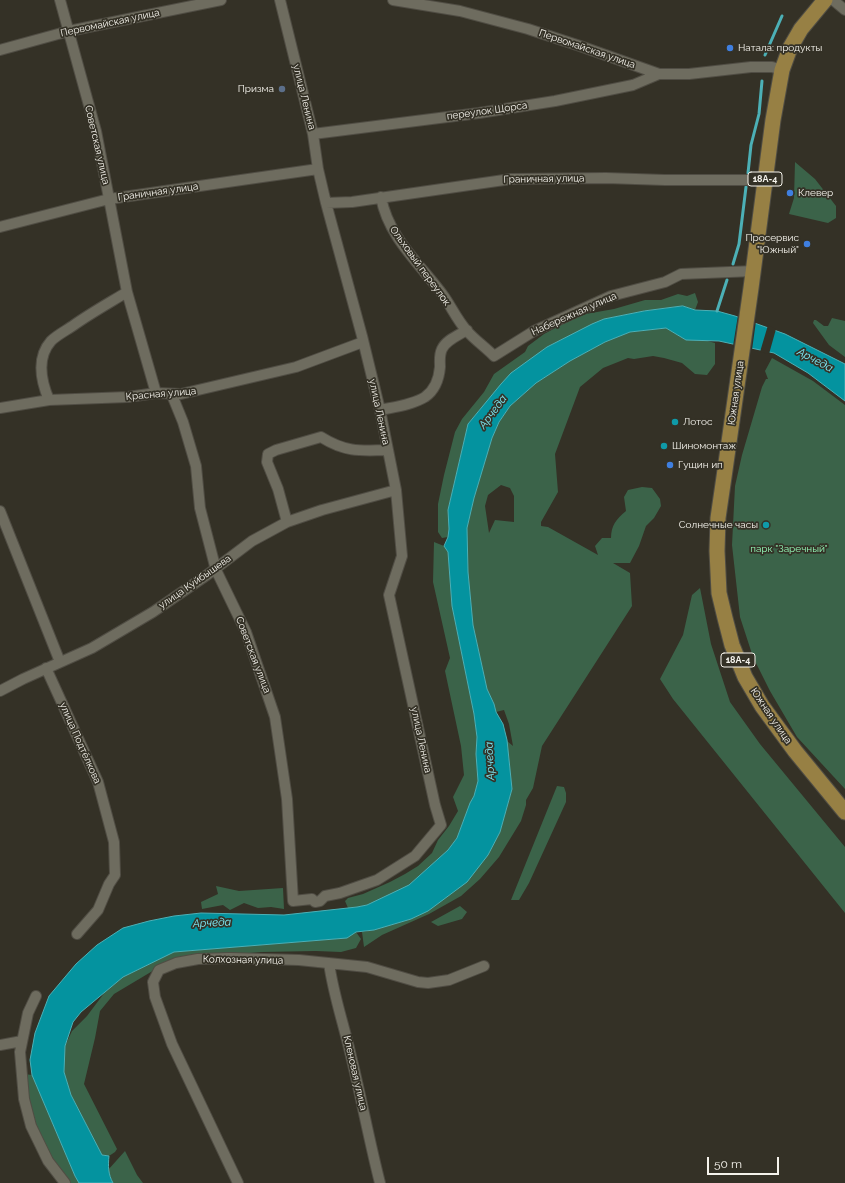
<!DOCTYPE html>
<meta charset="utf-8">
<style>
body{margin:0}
#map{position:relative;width:845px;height:1183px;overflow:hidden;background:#343126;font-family:Raleway,sans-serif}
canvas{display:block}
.scale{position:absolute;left:707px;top:1157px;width:72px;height:18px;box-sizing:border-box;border:2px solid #f5f3ec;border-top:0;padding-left:5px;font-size:12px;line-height:14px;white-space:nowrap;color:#f5f3ec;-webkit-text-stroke:3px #343126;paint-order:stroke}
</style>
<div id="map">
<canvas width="845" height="1183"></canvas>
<div class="scale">50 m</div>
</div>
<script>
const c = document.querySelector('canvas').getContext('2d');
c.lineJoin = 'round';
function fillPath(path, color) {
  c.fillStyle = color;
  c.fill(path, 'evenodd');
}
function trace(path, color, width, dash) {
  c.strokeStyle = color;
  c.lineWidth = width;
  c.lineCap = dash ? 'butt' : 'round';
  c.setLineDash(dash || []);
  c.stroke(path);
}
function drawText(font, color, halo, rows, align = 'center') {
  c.font = font + ' Raleway,sans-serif';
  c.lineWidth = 3.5;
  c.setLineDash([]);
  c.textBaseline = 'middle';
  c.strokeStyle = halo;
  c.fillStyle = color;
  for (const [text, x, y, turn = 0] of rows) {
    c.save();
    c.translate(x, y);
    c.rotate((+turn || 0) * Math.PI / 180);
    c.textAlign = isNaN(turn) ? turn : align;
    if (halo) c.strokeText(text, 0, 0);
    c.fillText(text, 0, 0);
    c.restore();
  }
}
const green = new Path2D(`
 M795 162 815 179 836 206V218L828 223 789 214 794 198Z
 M695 293 698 302 695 310 683 306 644 311 604 319 547 347 482 407 468 424 448 510 449 529 448 537 442 538 438 532V504L444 475 455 432 462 419 484 392 494 374 525 352 528 346 544 334 580 315 614 309 645 300H661L678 294 687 296Z
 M832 318 845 321V357L829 345 813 323 814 320H816L824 326H828Z
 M666 328 686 340H704L715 343V364L707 375 695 374 682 363 664 358 653 356 634 359 628 358 603 368 580 387 555 454 558 492 541 522V526L548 527 598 555 595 546 602 538H611C611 526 616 519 626 511L624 497 628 490 642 487 652 488 660 499 661 506 654 518 646 526 639 546 630 563H613L630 573 632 606 542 746 533 788 526 800V805L521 821 499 857 480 879 461 896 429 914 382 935 364 947 362 932 374 930 411 919 488 855 500 832 512 789 507 741 513 746 509 724 504 710 496 712 494 704 487 689 473 625 468 572 467 528 474 498 492 438 499 422 510 406 536 383 570 361 605 342 630 332ZM501 485 510 488 514 496V522L495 520 489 533 485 506 488 495Z
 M772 358 813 381 845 405V789L797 737 770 691 753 657 740 617 732 545 735 486 742 455 762 387 766 379H768L765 371Z
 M434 542 444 546 448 552 452 606 474 714 477 737 476 754 478 781 474 796 470 803 457 838 448 850 416 880 402 890 367 905 357 907 348 908 345 901 348 898 363 894 390 882 405 874 418 866 432 853 438 840 449 826 458 811 453 797 464 775 461 746 445 671 450 658 433 582Z
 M700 588 711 644 730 702 760 744 845 847V913L673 699 660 679 683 635 692 595Z
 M557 786 564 787 566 793V802L529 883 519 900H511Z
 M216 886 239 891 283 888 284 909 271 907 258 908 244 903 230 910 223 905 202 909 201 902 218 894Z
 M460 906 467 912 462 919 438 926 431 922Z
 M356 932 361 939 356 948 341 952 316 951 261 952 171 960 114 994 100 1011 95 1038 84 1084 117 1149 115 1152 109 1156 102 1155 71 1095 64 1072 65 1046 72 1031 87 1016 105 992 123 977 174 952 347 938Z
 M16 1073 32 1075 75 1176 79 1183H69L52 1159 23 1112Z
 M125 1151 137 1175 143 1183H113L109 1177 108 1170Z`);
const water = new Path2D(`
 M683 306 695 310 717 311 735 316 785 334 845 364V401L808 373 774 353 719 341 686 340 666 328 630 332 605 342 570 361 536 383 510 406 499 422 492 438 474 498 467 528 468 572 473 625 487 689 494 704 496 712 503 724 507 740 512 789 500 832 488 855 467 882 428 911 411 919 374 930 356 932 347 938 174 952 123 977 81 1012 73 1022 65 1046 64 1072 71 1095 102 1155 109 1156C108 1166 108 1174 113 1183H79L75 1176 32 1075 30 1060 35 1033 49 996 76 964 97 945 123 928 149 921 174 916 201 913 284 915 357 907 367 905 409 885 448 850 457 838 470 803 474 796 478 781 476 754 477 737 474 714 452 606 448 552 444 546 448 537 449 529 448 510 468 424 501 384 511 373 547 347 592 324 604 319 644 311Z`);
const pier = new Path2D(`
 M738 315 756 321 752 350 733 346Z
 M768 325 776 329 769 354 760 352Z`);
const stream = new Path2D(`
 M765 55 782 16
 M748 173 751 145 759 114 762 81
 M733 264 739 244 746 187
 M717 311 727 280`);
const street = new Path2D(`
 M60 0 96 131 127 292 156 393
 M393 0 460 11 528 29 580 46 659 74H689L751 67H772L782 70
 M833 0 845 10
 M0 50 69 31 221 0
 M313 134 479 113 555 101 633 85 659 74
 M381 197C388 237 420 264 443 295 451 306 457 320 467 331 475 340 485 347 494 356L534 331 611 296 665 282 681 274 754 271
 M326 203 352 202 511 179 606 178 665 180H765
 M0 227 109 199 318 169
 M172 395 183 422 196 466 200 508 216 570 246 632 275 717 287 799 293 901 312 899 315 902 320 901 325 896 340 893 377 880 415 856 441 825 435 805 389 595 402 556 396 490 380 410 362 336 326 203 318 169 313 134 280 0
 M49 400C41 381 36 358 51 341 57 335 67 330 74 325 91 313 109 303 127 292
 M0 408 49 400 128 397 156 393 181 394 296 367 363 342
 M380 410C394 407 412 405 425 397 435 390 439 379 440 367 440 361 439 355 442 349 446 340 459 335 467 330
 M0 511 60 662
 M287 522 278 489 267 462 268 454 276 450 321 437C345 452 359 451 387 450
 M46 668 98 782 114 842 115 875 109 884 98 910 77 934
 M0 691 23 679 92 648 153 612 207 575 252 541 287 522 322 510 396 490
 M329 963C333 993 343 1022 350 1052 361 1096 369 1140 380 1183
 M36 996 28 1013 20 1052 24 1099 31 1126 48 1161 65 1183
 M0 1045 22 1041
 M238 1183 172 1044 155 997 153 982 159 970 176 963 198 959 230 958 299 960 367 967 418 982 428 983 449 980 484 966`);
const primary = new Path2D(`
 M825 0 801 29 790 48 782 70 773 120 751 288 724 477 718 518 717 551 719 593 725 618 732 645 745 677 762 706 795 751 845 812`);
const markers = [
 [730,48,4,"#3f7fe0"],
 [282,89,4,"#5c6f8a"],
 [790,193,4,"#3f7fe0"],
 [807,244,4,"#3f7fe0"],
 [675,422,4,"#0f9aa8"],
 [664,446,4,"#0f9aa8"],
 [670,465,4,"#3f7fe0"],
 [766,525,4,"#0f9aa8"]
];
const shields = [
 [765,179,34],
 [738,660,34]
];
const shieldNames = [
 ["18А-4",765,179],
 ["18А-4",738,660]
];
const streetNames = [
 ["Первомайская улица",110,23,-12],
 ["Первомайская улица",587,49,19],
 ["улица Ленина",304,97,76],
 ["переулок Щорса",487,111,-8],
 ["Советская улица",97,145,77],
 ["Граничная улица",544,179,-1],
 ["Граничная улица",158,192,-8],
 ["Ольховый переулок",420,266,54],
 ["Набережная улица",574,314,-24],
 ["Южная улица",736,393,-82],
 ["Красная улица",161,394,-5],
 ["улица Ленина",379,412,78],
 ["улица Куйбышева",195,582,-35],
 ["Советская улица",253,655,69],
 ["Южная улица",771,716,56],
 ["улица Ленина",421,740,78],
 ["улица Подтёлкова",80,743,66],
 ["Колхозная улица",243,960,1],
 ["Кленовая улица",355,1073,77]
];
const poiNames = [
 ["Натала: продукты",738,48],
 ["Призма",274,89,"right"],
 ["Клевер",798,193],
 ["Просервис",799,238,"right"],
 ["\"Южный\"",799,250,"right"],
 ["Лотос",683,422],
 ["Шиномонтаж",672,446],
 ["Гущин ип",678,465],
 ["Солнечные часы",758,525,"right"]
];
const parkNames = [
 ["парк \"Заречный\"",789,549]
];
const waterNames = [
 ["Арчеда",815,360,28],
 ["Арчеда",493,412,-54],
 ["Арчеда",490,761,-93],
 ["Арчеда",212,923,-3]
];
fillPath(green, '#3b6349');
fillPath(water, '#04939f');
trace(water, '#4cb0b6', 1);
fillPath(pier, '#343126');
trace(stream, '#4cb0b6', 3);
trace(street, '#504d44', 12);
trace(primary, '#504d44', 17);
trace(street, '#6e6c5f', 10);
trace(primary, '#978044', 15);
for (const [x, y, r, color] of markers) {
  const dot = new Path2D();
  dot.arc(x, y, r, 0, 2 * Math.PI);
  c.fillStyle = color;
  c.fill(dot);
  trace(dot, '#343126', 1.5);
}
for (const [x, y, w] of shields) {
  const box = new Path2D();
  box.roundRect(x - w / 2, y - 7, w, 14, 3);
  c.fillStyle = '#343126';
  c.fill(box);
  trace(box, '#f5f3ec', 1);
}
drawText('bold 9px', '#f5f3ec', null, shieldNames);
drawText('10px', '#f5f3ec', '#343126', streetNames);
drawText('10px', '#f5f3ec', '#343126', poiNames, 'left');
drawText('10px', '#94fbb9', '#343126', parkNames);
drawText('italic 11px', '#7ef1fe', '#343126', waterNames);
</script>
